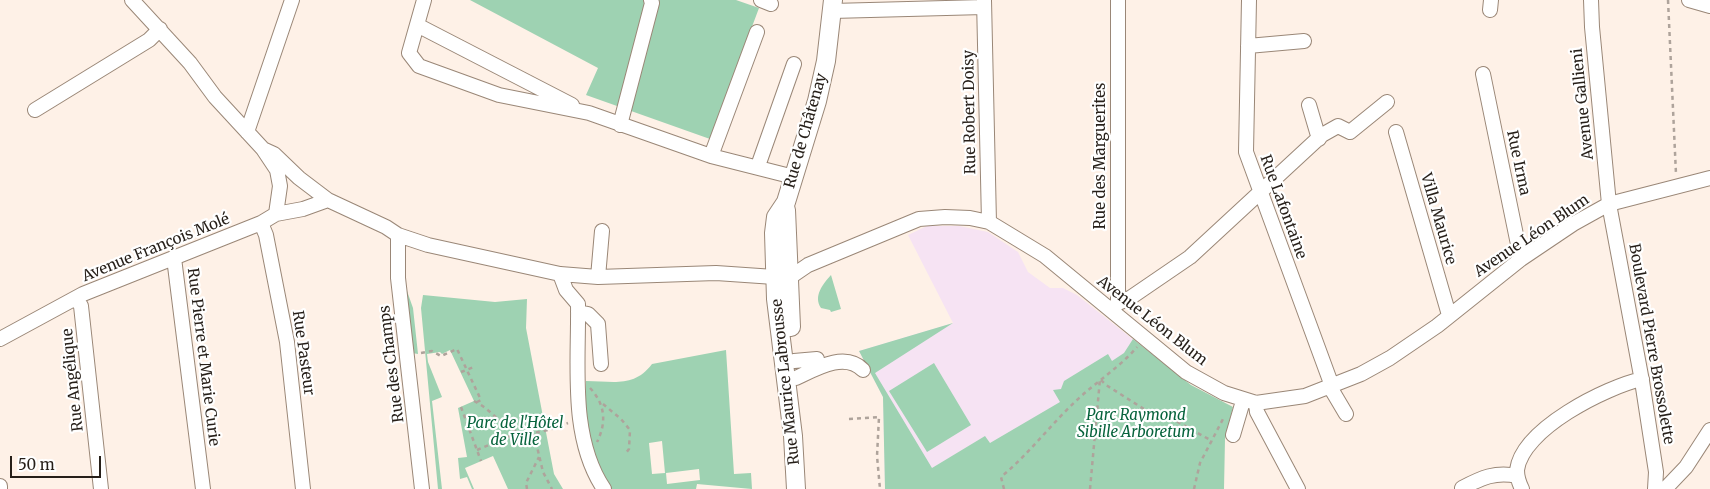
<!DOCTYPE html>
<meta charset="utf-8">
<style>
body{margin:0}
#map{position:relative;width:1710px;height:489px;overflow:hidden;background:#fef1e7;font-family:Merriweather,serif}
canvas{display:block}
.scale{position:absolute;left:10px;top:456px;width:91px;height:22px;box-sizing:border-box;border:2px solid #261f19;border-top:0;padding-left:6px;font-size:15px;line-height:18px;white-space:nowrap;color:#261f19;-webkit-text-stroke:4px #fff;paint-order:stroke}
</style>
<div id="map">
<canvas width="1710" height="489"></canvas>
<div class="scale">50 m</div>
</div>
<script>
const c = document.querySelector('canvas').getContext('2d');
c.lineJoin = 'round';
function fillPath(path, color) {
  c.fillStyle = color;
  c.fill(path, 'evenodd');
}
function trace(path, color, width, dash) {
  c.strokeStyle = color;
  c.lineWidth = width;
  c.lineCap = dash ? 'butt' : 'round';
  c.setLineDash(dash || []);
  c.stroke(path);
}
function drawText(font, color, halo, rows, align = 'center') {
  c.font = font + ' Merriweather,serif';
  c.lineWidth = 4.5;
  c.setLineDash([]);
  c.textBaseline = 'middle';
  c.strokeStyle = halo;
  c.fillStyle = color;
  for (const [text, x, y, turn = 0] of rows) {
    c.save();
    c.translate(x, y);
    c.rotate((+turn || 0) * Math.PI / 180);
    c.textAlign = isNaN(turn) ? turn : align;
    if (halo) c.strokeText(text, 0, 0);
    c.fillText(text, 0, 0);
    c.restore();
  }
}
const education = new Path2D(`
 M927 226H959L988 232 1018 252 1028 272 1050 288H1063L1077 295 1135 341 1126 354 1078 391 939 489H885L883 397 859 351 953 323 908 235Z`);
const green = new Path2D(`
 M470 0H736L759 8 710 139 586 95 598 68Z
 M831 275 841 309 831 312 830 310 821 308C813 296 823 284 831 275Z
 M407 291 413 308 418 354 412 353 405 292Z
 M423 295 495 302 527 299 526 328 554 474 563 489H508L493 456 465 468 474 489H472L467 477 460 479 458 458 467 457 458 408 474 401 450 350 442 354 440 352 427 354 428 362 442 397 432 401 442 489H438L421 308Z
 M953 323 875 373 932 468 985 436 990 443 1060 402 1053 390 1061 389 1064 381 1108 354 1112 361 1124 353 1133 339 1191 385 1233 407 1225 439 1224 489H885L883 397 859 351Z
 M726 350 734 474 751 473 752 489 697 484 696 489H612C587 465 585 414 586 381 613 381 634 388 652 364ZM662 441 665 473 652 474 649 443ZM699 469 700 480 667 484 666 473Z
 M934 363 971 425 927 452 889 391Z`);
const path = new Path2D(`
 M1668 0 1676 174
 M421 353 432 351 441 356 457 349 481 400 477 402
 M461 372 474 367
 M1101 380 1106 385 1155 416 1171 418 1212 441
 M590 388C605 404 607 422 597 442
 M474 401C486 407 494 416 505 425 524 440 547 431 568 423
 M603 404 621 419 630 430 629 449 625 454
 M461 407 481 461
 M849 419 879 417 877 456 880 489
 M534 434 543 472 552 489
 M477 450 517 433
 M527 489 526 483 539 457
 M1004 489 1001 477C1029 454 1051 424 1077 400 1097 381 1119 368 1137 347
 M1090 489 1100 379
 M1194 489 1200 463 1223 419`);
const minor = new Path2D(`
 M132 0 190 63 215 97 263 149 277 170 280 186 276 214
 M424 0 409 53 419 66 499 95 589 113 711 156 794 177
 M761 0 771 4
 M984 0 989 222
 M1249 0 1246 152 1332 386
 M1591 0 1592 27 1609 204 1642 381 1656 472 1655 489
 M1689 0 1710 6
 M1490 10 1491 0
 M832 11 984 7
 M417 25 572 105
 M1248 46 1304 41
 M1483 74 1521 259
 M1309 105 1319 139
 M35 110 149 40 160 29
 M620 125 652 3 651 0
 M247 132 292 0
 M1396 132 1449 315
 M263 149 274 154 299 178 328 200 386 227 398 235 428 245 560 274 598 277 716 273 789 278 808 265 919 219 945 217 970 218 989 222 1045 256 1186 372 1224 393 1256 403 1305 396 1361 374 1390 358 1437 326 1521 259 1573 224 1609 204 1710 178
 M711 156 757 32
 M758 166 794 64
 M261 223 266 235 287 342 303 489
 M398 235V278L422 489
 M174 258 203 489
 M560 274 566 290 578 304C579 364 569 437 604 489
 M598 277 602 231
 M76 298 81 306 101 489
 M1118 303 1130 298 1190 257 1322 135 1338 126 1350 132 1387 102
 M1113 308 1118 303V0
 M578 312 588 314 598 324 601 364
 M0 339 83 294 261 223 276 214 303 209 328 200
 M794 361 817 359
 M796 378C815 369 845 351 863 370
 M1330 387 1346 414
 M1256 403 1257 412 1298 489
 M1233 435 1243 401
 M0 486V489
 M1462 488C1481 478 1496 471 1517 476
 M1522 489C1519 483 1517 477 1517 470 1522 429 1606 387 1642 379
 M1665 489 1686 467 1710 430`);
const major = new Path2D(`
 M786 210 791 327
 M796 489 793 436 776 299 774 233 776 217 786 202 817 101 826 61 833 0`);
const streetNames = [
 ["Avenue Gallieni",1583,104,-96],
 ["Rue Robert Doisy",970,112,-91],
 ["Rue de Châtenay",806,131,-74],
 ["Rue des Marguerites",1101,156,-90],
 ["Rue Irma",1518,163,78],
 ["Rue Lafontaine",1283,207,70],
 ["Villa Maurice",1438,219,74],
 ["Avenue Léon Blum",1532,236,-34],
 ["Avenue François Molé",156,248,-22],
 ["Avenue Léon Blum",1152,321,38],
 ["Boulevard Pierre Brossolette",1651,344,80],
 ["Rue Pasteur",303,353,82],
 ["Rue Pierre et Marie Curie",203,357,83],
 ["Rue des Champs",392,364,-97],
 ["Rue Angélique",73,380,-96],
 ["Rue Maurice Labrousse",786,382,-96]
];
const parkNames = [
 ["Parc Raymond",1136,416],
 ["Sibille Arboretum",1136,433],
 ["Parc de l'Hôtel",515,424],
 ["de Ville",515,441]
];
fillPath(education, '#f6e3f3');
fillPath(green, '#9ed2b2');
trace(minor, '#9a8777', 16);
trace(major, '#9a8777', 20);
trace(path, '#aea39b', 2.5, [4, 4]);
trace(minor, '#fff', 14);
trace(major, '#fff', 18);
drawText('15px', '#261f19', '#fff', streetNames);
drawText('italic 15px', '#07633c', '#fff', parkNames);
</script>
